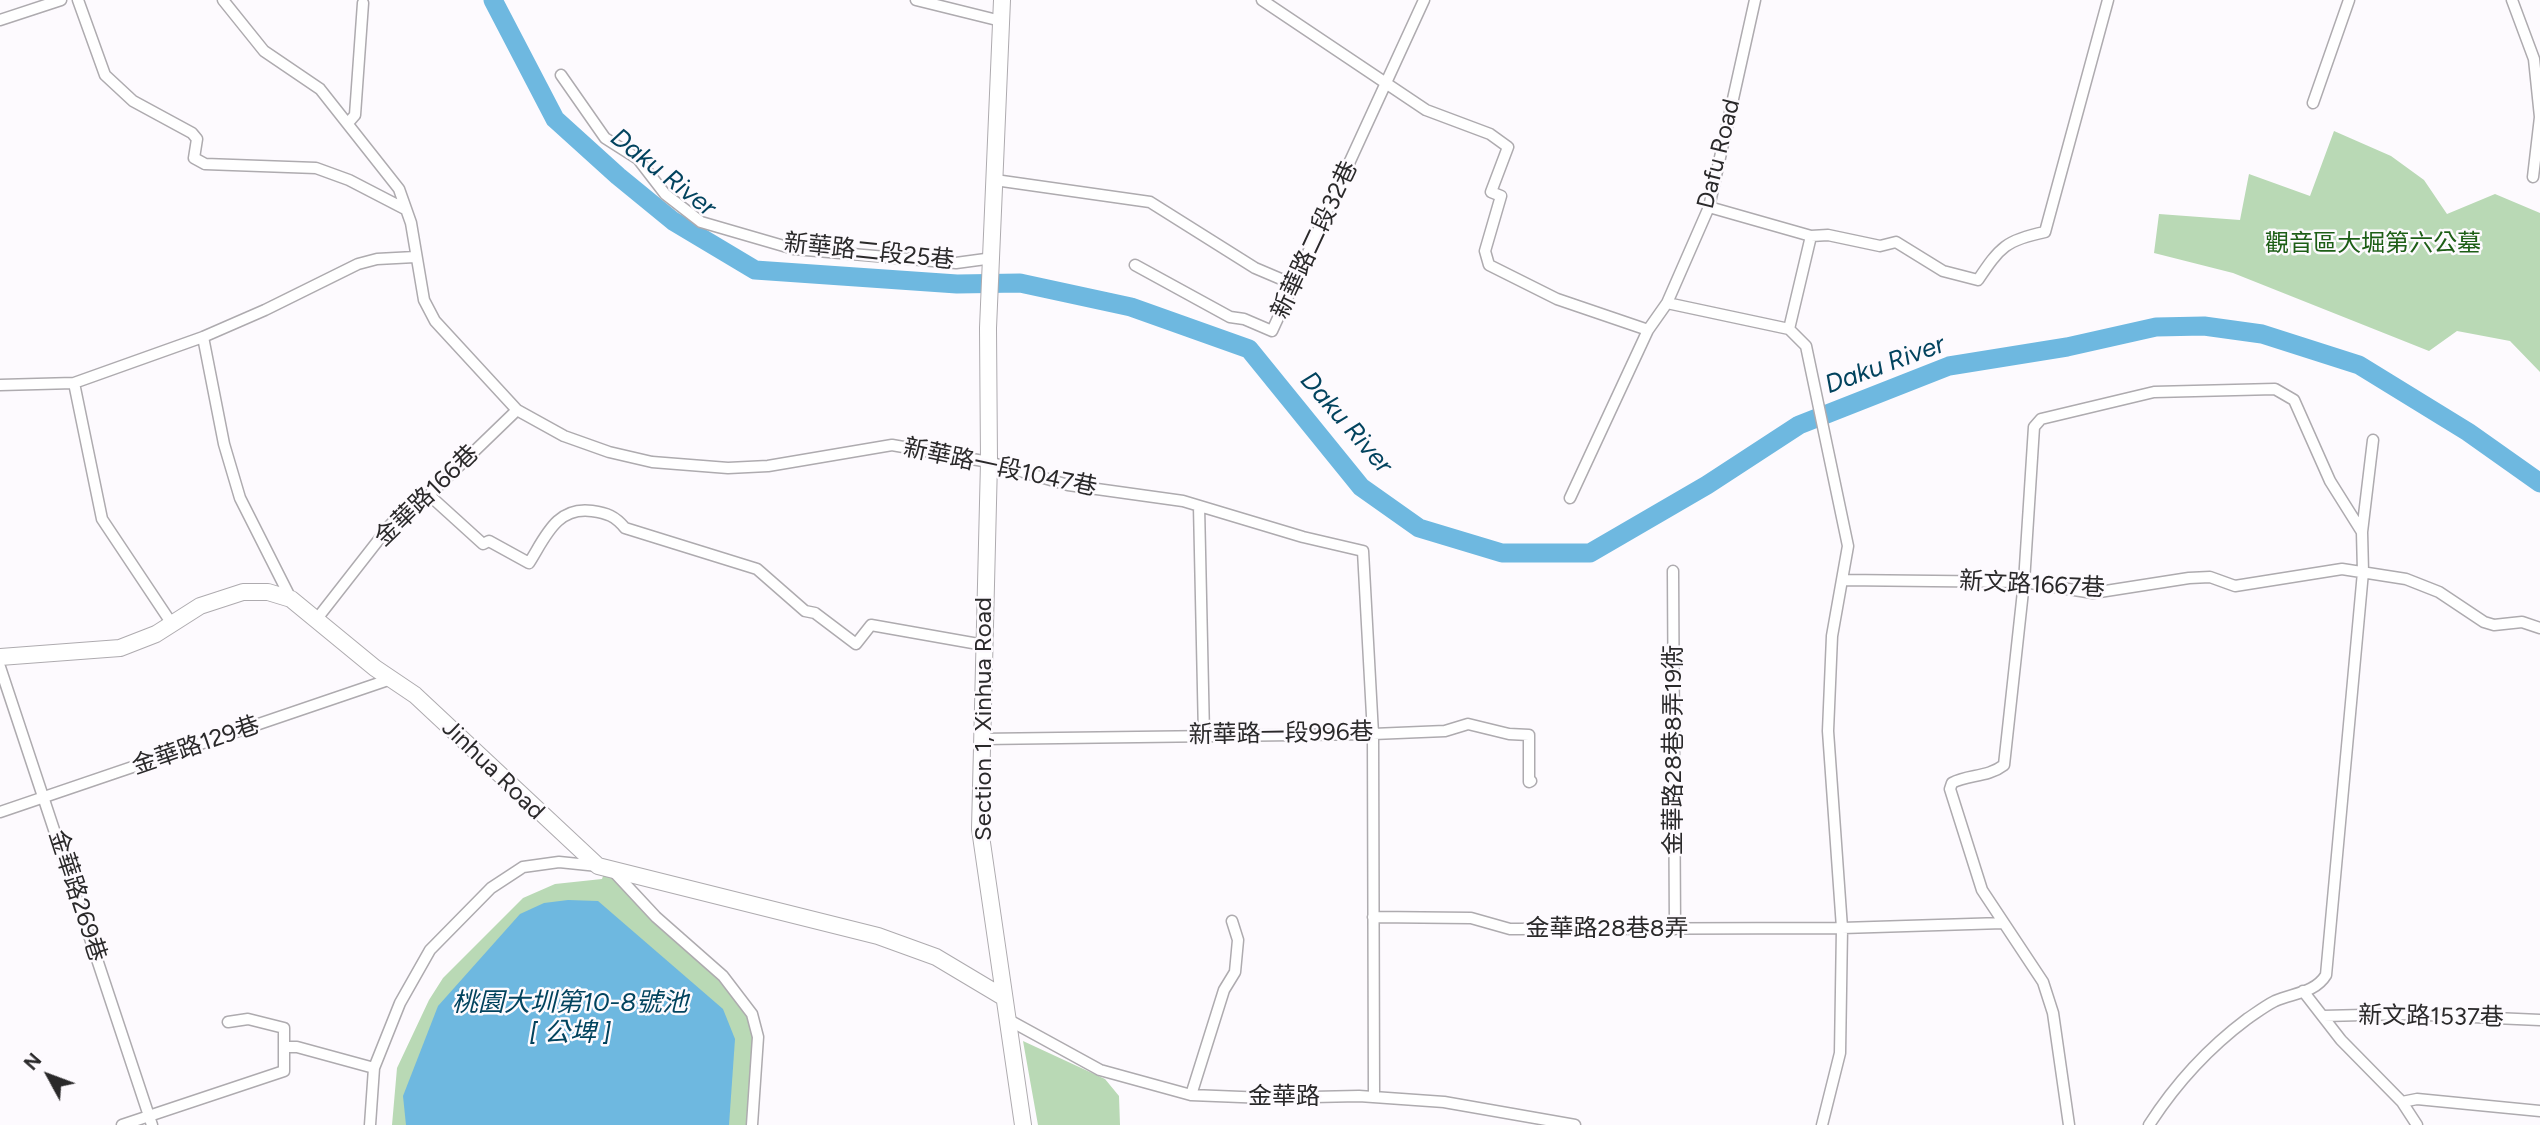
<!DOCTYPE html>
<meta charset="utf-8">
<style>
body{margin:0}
#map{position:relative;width:2540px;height:1125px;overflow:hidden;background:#fdfafe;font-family:Figtree,sans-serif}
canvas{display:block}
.north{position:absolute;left:14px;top:1041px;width:70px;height:70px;-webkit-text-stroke:5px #fdfafe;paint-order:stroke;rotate:311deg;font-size:19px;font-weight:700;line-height:28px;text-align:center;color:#2a292a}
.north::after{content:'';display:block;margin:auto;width:24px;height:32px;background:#2a292a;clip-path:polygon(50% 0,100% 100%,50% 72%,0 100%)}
</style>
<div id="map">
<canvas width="2540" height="1125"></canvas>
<div class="north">N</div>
</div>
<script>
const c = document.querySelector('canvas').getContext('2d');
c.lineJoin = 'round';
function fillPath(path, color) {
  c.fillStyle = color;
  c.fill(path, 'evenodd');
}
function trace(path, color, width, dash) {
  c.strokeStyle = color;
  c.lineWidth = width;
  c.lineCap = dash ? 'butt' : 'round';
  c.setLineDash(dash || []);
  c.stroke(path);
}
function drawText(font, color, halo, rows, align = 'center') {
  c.font = font + ' Figtree,"Noto Sans TC",sans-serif';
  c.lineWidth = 5;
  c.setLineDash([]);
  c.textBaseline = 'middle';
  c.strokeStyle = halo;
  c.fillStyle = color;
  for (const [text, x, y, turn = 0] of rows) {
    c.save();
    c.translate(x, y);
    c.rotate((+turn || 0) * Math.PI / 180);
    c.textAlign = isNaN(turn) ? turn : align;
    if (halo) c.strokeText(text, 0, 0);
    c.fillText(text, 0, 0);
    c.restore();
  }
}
const green = new Path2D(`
 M2334 131 2391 156 2424 180 2447 214 2495 194 2540 213V372L2510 341 2457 331 2429 351 2233 273 2154 253 2159 214 2240 220 2249 174 2310 196Z
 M605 870 743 1001 757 1037 750 1125H392L397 1068 429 1000 443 978 523 898 555 884 602 879Z
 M1023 1041 1105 1079 1119 1096 1120 1125H1038Z`);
const water = new Path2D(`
 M568 900 598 901 723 1009 735 1039 729 1125H406L403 1096 438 1006 520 914 544 903Z`);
const river = new Path2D(`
 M493 0 555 119 618 176 673 221 755 270 957 284 1020 283 1131 307 1249 349 1361 487 1419 528 1502 553H1590L1707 485 1799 425 1949 366 2067 347 2156 327 2204 326 2262 334 2359 365 2468 432 2540 483`);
const street = new Path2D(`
 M78 0 105 75 133 101 192 133 197 139 194 158 205 164 316 168 349 180 405 209
 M223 0 264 51 320 89 399 189 411 223 424 300 435 321 517 410 564 436 609 452 652 462 728 468 768 466 892 445 989 462 1068 485 1183 501 1303 537 1363 551 1373 734 1374 1097
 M916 0 1001 21
 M1262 0 1426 110 1490 134 1508 147 1491 192 1501 196 1485 251 1489 265 1557 299 1648 330
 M2512 0 2534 59 2540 117 2533 177
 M0 20 61 0
 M561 75 605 138 638 159 665 194 701 222 794 249 956 263 993 258
 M2313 103 2349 0
 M348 123 355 115 363 3
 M995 180 1150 202 1255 268 1295 285
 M1709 207 1811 236 1789 329
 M1811 236 1828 235 1880 246 1896 242 1943 271 1978 280C2000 247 2006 240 2045 232L2108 0
 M1135 265 1230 317 1244 319 1272 331 1424 0
 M1667 303 1709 207 1755 0
 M203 337 224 444 240 498 291 599
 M74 383 102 519 172 624
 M0 385 74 383 203 337 265 310 358 264 377 259 415 257
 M429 495 483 544 489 541 529 563C545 538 556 506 592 511 607 513 615 516 625 528L757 569 805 611 815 613 856 644 871 625 984 645
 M1570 498 1648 330 1667 303 1789 329 1806 346 1848 546 1832 636 1828 731 1842 928 1840 1053 1822 1125
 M1199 506 1204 735
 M1673 571 1675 929
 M1842 580 2024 582 2093 593 2189 578 2210 577 2235 586 2342 569 2406 579 2439 592 2484 622 2494 625 2522 622 2540 628
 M316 620 391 524 407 508 429 495 517 410
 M0 667 152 1125
 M981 739 1373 734 1445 731 1468 724 1509 734 1529 735V782L1531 781
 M0 812 391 679
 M615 873 656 917 723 976 752 1014 758 1037 752 1125
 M1373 917 1471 918 1510 929 1842 928 2003 923
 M2303 991 2341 1040 2402 1102
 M2323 1016 2404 1014 2540 1020
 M1007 1019 1100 1070 1191 1095 1266 1098 1359 1096 1444 1102 1575 1125
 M284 1047H297L374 1068
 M1191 1095 1224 990 1235 972 1238 940 1232 921
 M122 1125 284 1071V1028L248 1019 228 1022
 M370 1125 374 1068 400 1003 430 950 491 888 523 867 559 862 598 866
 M2069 1125 2053 1013 2043 982 1982 890 1950 789 1952 783C1968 774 1987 778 2004 765L2024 582 2034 427 2041 419 2154 392 2275 389 2294 400 2330 481 2362 532
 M2149 1125C2176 1083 2207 1049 2247 1019 2256 1013 2265 1006 2275 1001 2293 993 2315 993 2326 975L2363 572 2362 532 2373 440
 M2417 1125 2402 1102 2417 1099 2540 1111`);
const secondary = new Path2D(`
 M1002 0 988 328 989 462 980 829 1023 1125
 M0 657 120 648 156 634 200 606 243 592H268L291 599 375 668 415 695 598 866 878 936 936 957 1003 997`);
const streetNames = [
 ["Dafu Road",1719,154,-76],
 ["新華路二段32巷",1315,240,-65],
 ["新華路二段25巷",869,252,6],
 ["新華路一段1047巷",1000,468,12],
 ["金華路166巷",427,496,-44],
 ["新文路1667巷",2032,585,3],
 ["Section 1, Xinhua Road",984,719,-90],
 ["新華路一段996巷",1281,734,-1],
 ["金華路129巷",196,746,-19],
 ["金華路28巷8弄19衖",1674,750,-90],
 ["Jinhua Road",493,770,44],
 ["金華路269巷",77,896,72],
 ["金華路28巷8弄",1607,929],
 ["新文路1537巷",2431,1017,1],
 ["金華路",1284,1097]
];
const parkNames = [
 ["觀音區大堀第六公墓",2373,244]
];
const waterNames = [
 ["Daku River",663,173,38],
 ["Daku River",1885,365,-20],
 ["Daku River",1346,423,49],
 ["桃園大圳第10-8號池",570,1003],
 ["[ 公埤 ]",570,1033]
];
fillPath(green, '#b9d9b5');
fillPath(water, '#6eb8e0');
trace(river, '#6eb8e0', 19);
trace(street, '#aeabaf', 13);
trace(secondary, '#aeabaf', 18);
trace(street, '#fff', 10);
trace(secondary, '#fff', 16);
drawText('24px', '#2a292a', '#fdfafe', streetNames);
drawText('24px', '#1d5e16', '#fdfafe', parkNames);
drawText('italic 26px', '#02435e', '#fdfafe', waterNames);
</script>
